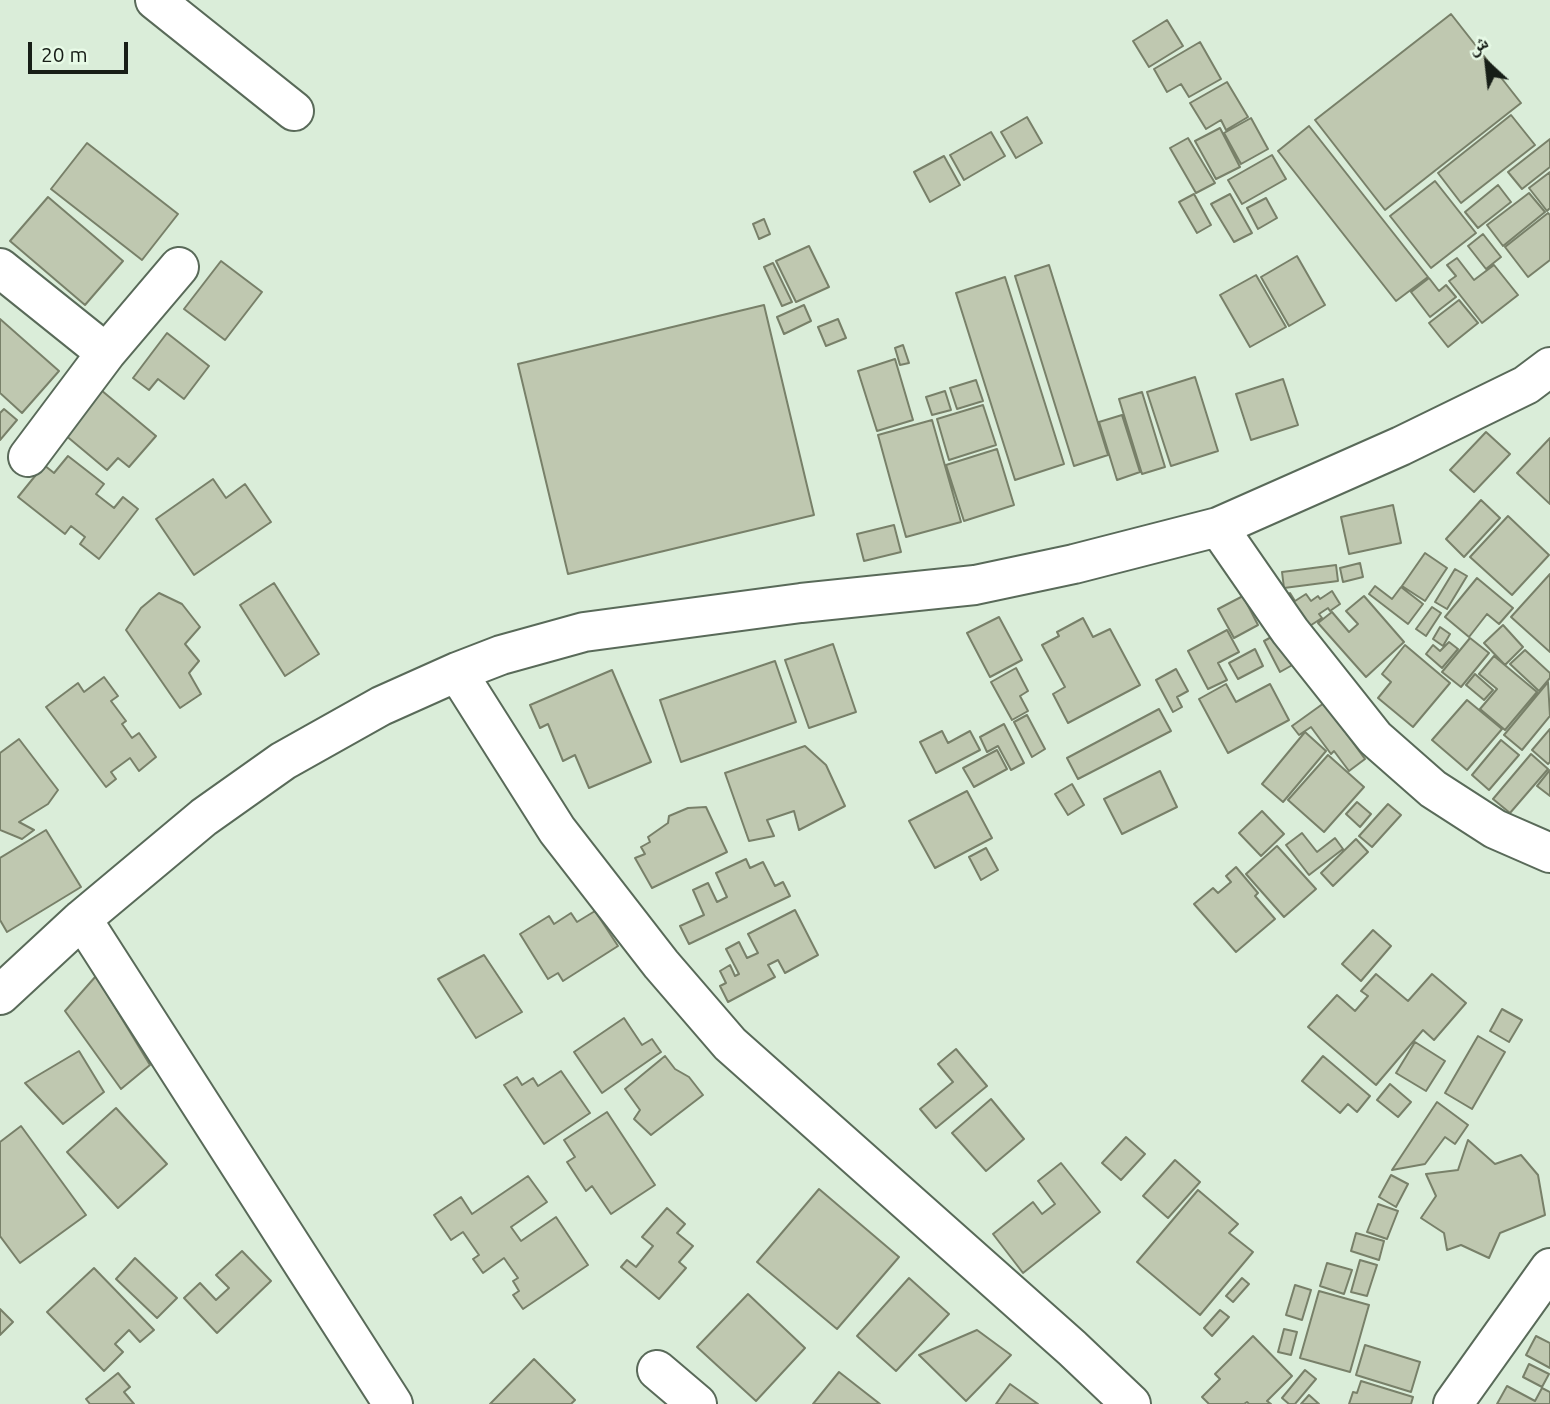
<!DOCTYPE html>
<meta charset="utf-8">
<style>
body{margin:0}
#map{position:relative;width:1550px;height:1404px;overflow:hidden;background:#daedd9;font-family:Ubuntu,"Noto Naskh Arabic",sans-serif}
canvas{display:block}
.north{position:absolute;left:1452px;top:28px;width:70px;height:70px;-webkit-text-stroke:5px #e7fae6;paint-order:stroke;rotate:333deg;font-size:19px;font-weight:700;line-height:28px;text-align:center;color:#171e17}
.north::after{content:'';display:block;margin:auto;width:24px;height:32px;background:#171e17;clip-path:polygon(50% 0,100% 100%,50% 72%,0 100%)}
.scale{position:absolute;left:28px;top:42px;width:100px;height:32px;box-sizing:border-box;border:4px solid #171e17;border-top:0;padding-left:9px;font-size:21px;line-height:24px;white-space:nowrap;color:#171e17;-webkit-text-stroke:5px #e7fae6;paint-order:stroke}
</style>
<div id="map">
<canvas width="1550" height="1404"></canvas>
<div class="north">ش</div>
<div class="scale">20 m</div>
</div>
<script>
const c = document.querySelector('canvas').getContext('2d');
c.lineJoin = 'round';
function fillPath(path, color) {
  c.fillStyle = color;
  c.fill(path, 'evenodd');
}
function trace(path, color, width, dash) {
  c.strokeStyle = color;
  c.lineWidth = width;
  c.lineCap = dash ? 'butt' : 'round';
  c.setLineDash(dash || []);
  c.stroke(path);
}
const building = new Path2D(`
 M1451 14 1521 103 1385 210 1315 120Z
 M1167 20 1183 46 1149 67 1133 41Z
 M1200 42 1221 79 1189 97 1181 84 1167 92 1154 69Z
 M1227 82 1248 117 1226 130 1221 120 1206 129 1190 103Z
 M1511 115 1535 145 1461 203 1438 173Z
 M1027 117 1042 143 1016 158 1001 132Z
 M1251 118 1268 149 1241 164 1224 133Z
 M1309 126 1428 277 1396 301 1278 151Z
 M1220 128 1240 167 1216 179 1195 141Z
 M991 132 1005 156 964 180 950 155Z
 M1188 138 1215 183 1196 193 1170 148Z
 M1550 139V167L1522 189 1508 172Z
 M87 143 178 214 142 260 51 189Z
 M1272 155 1286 179 1242 204 1228 180Z
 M944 156 960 185 930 202 914 172Z
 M1550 172V208L1547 211 1529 188Z
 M1435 181 1476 233 1431 268 1390 216Z
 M1498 185 1511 202 1478 228 1465 212Z
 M1529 193 1545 212 1503 246 1487 225Z
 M1194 194 1211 225 1197 233 1179 202Z
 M1230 194 1252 233 1234 242 1211 204Z
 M48 197 123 261 85 305 10 241Z
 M1266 198 1277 218 1258 229 1247 208Z
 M1548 213 1550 215V260L1528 277 1505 247Z
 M764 219 770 234 759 239 753 224Z
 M1483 234 1501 257 1486 269 1468 246Z
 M809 246 829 287 796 302 776 261Z
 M1297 256 1325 305 1289 326 1261 277Z
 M1457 258 1474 280 1494 265 1518 295 1482 323 1449 281 1456 276 1447 265Z
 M221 261 262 292 225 340 184 309Z
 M773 263 792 302 782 306 764 267Z
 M1049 265 1108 455 1074 466 1015 276Z
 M1256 275 1286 327 1250 347 1220 295Z
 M1005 277 1064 464 1015 480 956 293Z
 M1429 278 1439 291 1446 285 1456 297 1430 317 1411 292Z
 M1459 300 1478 323 1448 347 1429 323Z
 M764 305 814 515 568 574 518 364Z
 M804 305 811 321 784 334 777 317Z
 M0 319 59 371 22 413 0 393Z
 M838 319 846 338 826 346 818 327Z
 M167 333 209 366 184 399 158 379 149 390 133 378Z
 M903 345 909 363 900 365 895 348Z
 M895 359 913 420 877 431 858 371Z
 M1195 377 1218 451 1171 466 1147 392Z
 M1283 379 1298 425 1251 440 1236 394Z
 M976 380 983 401 957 409 950 388Z
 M101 390 156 436 129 467 118 458 107 470 64 434Z
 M945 391 951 410 932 415 926 397Z
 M1142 392 1165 467 1142 474 1119 399Z
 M983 405 996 445 949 460 937 419Z
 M4 409 17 420 0 440V413Z
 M1122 415 1140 472 1117 480 1099 422Z
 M932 420 961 522 906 537 878 435Z
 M1486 432 1510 454 1474 492 1450 470Z
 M1550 438V504L1517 473Z
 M997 449 1014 505 964 521 946 465Z
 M68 456 104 484 96 494 114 508 123 497 138 509 99 559 80 544 85 537 71 526 65 534 18 497 44 465 54 473Z
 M213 479 226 498 245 484 271 522 194 575 156 519Z
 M1481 500 1500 518 1464 557 1446 539Z
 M1393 505 1401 543 1349 554 1341 517Z
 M1508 516 1549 555 1512 595 1470 557Z
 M894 525 901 552 864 561 857 534Z
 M1425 553 1447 568 1425 601 1402 586Z
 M1360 563 1363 577 1343 582 1340 568Z
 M1336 565 1338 581 1284 588 1282 572Z
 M1455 569 1467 576 1447 609 1435 602Z
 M1550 574V652L1511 617Z
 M1477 578 1513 608 1499 624 1487 614 1469 637 1445 617Z
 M274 583 319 654 285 676 240 605Z
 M1375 586 1392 599 1401 587 1423 604 1408 624 1369 594Z
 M1332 591 1340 604 1330 611 1328 608 1319 614 1322 618 1302 631 1281 599 1290 593 1295 601 1306 594 1311 601 1318 596 1320 599Z
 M159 593 182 604 200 627 185 644 199 661 189 673 201 694 180 708 126 630 141 608Z
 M1243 596 1258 625 1234 638 1218 609Z
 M1364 596 1404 642 1366 677 1318 623 1332 612 1349 632 1358 624 1346 611Z
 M1432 607 1441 613 1426 636 1416 629Z
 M999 617 1022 660 990 677 967 633Z
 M1083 618 1093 637 1110 629 1140 685 1068 723 1053 694 1065 687 1042 645 1059 636 1057 632Z
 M1503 625 1523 647 1505 665 1484 643Z
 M1440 627 1450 634 1443 646 1433 639Z
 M1286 629 1303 659 1280 672 1264 641Z
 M1227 630 1239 652 1218 663 1227 680 1208 689 1188 651Z
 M1470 638 1489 653 1461 687 1442 672Z
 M1449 642 1458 649 1442 668 1426 654 1433 645 1440 651Z
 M833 644 856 712 809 728 785 660Z
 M1405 645 1450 683 1413 727 1378 698 1391 682 1382 674Z
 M1255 649 1263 666 1238 679 1229 663Z
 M1525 650 1550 673V678L1539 691 1510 664Z
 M1494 656 1537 692 1505 730 1480 709 1497 689 1479 674Z
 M775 661 796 722 681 762 660 700Z
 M1016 668 1028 691 1020 696 1028 711 1012 720 991 682Z
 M1176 669 1188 691 1177 697 1182 707 1173 712 1156 680Z
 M612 670 651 762 589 788 575 755 563 761 548 724 540 728 530 705Z
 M1475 674 1493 690 1484 700 1466 685Z
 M104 677 118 696 111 701 126 721 122 724 132 738 139 733 156 757 139 771 130 758 111 772 116 779 106 787 46 707 78 683 84 692Z
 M1548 682 1550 716 1522 750 1504 735Z
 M1226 684 1236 702 1270 684 1289 720 1228 753 1199 699Z
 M1467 700 1502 729 1467 770 1432 740Z
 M1324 703 1365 759 1349 771 1334 751 1331 754 1311 727 1299 735 1292 726Z
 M1159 709 1171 731 1078 779 1067 758Z
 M1027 715 1045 749 1032 757 1014 722Z
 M1004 724 1024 763 1011 770 998 746 987 752 980 737Z
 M1550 729V762L1548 764 1532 750Z
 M942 731 948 743 970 731 980 750 936 773 920 742Z
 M1305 732 1326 751 1283 802 1262 784Z
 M19 739 58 790 48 804 19 822 34 830 22 839 0 830V753Z
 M1501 740 1519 755 1489 790 1472 775Z
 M805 746 826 765 845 806 799 830 794 811 767 820 774 836 749 841 725 773Z
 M997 750 1007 769 974 787 963 768Z
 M1531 754 1548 769 1510 813 1493 799Z
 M1328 755 1364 787 1324 832 1288 800Z
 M1550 770V796L1537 786Z
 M1160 771 1177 807 1122 834 1104 799Z
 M1072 784 1084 805 1068 815 1055 794Z
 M967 791 992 838 935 868 909 821Z
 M1357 802 1371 814 1360 827 1346 814Z
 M1388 804 1401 815 1372 847 1359 836Z
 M706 807 727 852 652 888 635 858 645 854 641 847 650 842 648 837 668 823 669 816 688 808Z
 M1262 811 1284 834 1261 856 1239 833Z
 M46 830 81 887 7 932 0 920V858Z
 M1302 833 1317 852 1335 838 1343 849 1309 875 1286 845Z
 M1356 839 1368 852 1333 886 1321 873Z
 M1277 846 1316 889 1284 917 1246 874Z
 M986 848 998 870 981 880 969 857Z
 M746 859 750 868 763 862 775 886 783 882 790 896 689 944 680 926 704 915 693 890 708 883 717 902 727 897 716 873Z
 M1236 867 1258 893 1255 896 1275 919 1236 952 1194 904 1213 888 1218 893 1231 882 1226 876Z
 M795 910 818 955 785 973 778 960 768 965 775 977 728 1002 720 986 726 983 720 971 730 965 735 976 739 974 726 949 739 942 747 958 758 953 748 934Z
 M595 911 618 946 563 981 558 973 548 979 520 934 549 916 554 924 571 913 577 922Z
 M1373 930 1391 946 1361 981 1342 964Z
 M484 955 522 1012 476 1038 438 979Z
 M1376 974 1408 1001 1432 974 1466 1003 1434 1040 1423 1030 1376 1085 1308 1027 1337 995 1355 1011 1368 996 1361 991Z
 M96 976 150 1065 121 1089 65 1011Z
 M1502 1009 1522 1020 1509 1042 1490 1031Z
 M624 1018 642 1045 652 1039 661 1052 602 1093 574 1052Z
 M1478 1036 1505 1052 1472 1109 1445 1093Z
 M1415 1042 1445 1061 1426 1091 1396 1073Z
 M956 1049 987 1086 936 1128 920 1109 953 1082 938 1064Z
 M79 1051 104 1092 63 1124 25 1083Z
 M665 1056 675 1069 689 1077 703 1095 651 1135 634 1119 640 1110 625 1089Z
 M1323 1056 1370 1096 1357 1112 1348 1104 1340 1113 1302 1081Z
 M561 1071 590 1113 544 1144 504 1085 517 1077 522 1085 533 1078 538 1086Z
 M1390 1084 1411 1102 1398 1117 1377 1100Z
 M991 1099 1024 1139 986 1171 952 1133Z
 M1437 1102 1468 1125 1455 1144 1445 1137 1425 1164 1392 1170Z
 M116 1108 167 1164 118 1208 67 1152Z
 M607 1112 655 1185 611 1214 592 1186 586 1191 567 1162 575 1157 564 1140Z
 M21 1126 86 1215 20 1263 0 1236V1142Z
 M1126 1137 1145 1154 1121 1180 1102 1163Z
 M1468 1140 1495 1164 1521 1155 1538 1175 1545 1215 1500 1233 1489 1258 1461 1245 1447 1250 1444 1233 1421 1218 1436 1196 1426 1174 1458 1170Z
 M1175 1160 1200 1182 1168 1218 1143 1196Z
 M1061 1163 1100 1212 1023 1273 993 1234 1033 1202 1042 1214 1055 1204 1038 1181Z
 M1391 1175 1408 1184 1396 1207 1379 1197Z
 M528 1176 547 1202 511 1227 521 1241 556 1217 588 1265 523 1309 513 1295 519 1291 513 1281 518 1278 504 1258 483 1273 473 1259 479 1255 463 1232 451 1240 434 1215 461 1197 472 1214Z
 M819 1189 899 1257 837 1329 757 1262Z
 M1198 1190 1238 1224 1229 1233 1253 1252 1200 1315 1137 1262Z
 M1378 1204 1398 1211 1387 1239 1367 1232Z
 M667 1208 685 1224 677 1233 693 1246 679 1262 686 1268 659 1299 621 1267 627 1260 636 1267 653 1246 642 1237Z
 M1356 1233 1384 1241 1379 1260 1351 1251Z
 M242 1251 271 1281 217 1333 184 1298 200 1283 216 1300 229 1288 216 1275Z
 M135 1258 177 1298 157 1318 116 1279Z
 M1360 1260 1377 1265 1367 1296 1351 1292Z
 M1327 1263 1352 1270 1344 1294 1320 1286Z
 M94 1268 154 1330 140 1342 129 1330 115 1344 123 1352 104 1371 47 1312Z
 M909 1278 949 1314 896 1371 857 1336Z
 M1242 1278 1249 1284 1233 1302 1226 1296Z
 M1295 1285 1311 1290 1302 1320 1286 1315Z
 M1319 1291 1369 1305 1350 1372 1300 1358Z
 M748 1294 805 1348 756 1401 697 1347Z
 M0 1309 13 1322 0 1335Z
 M1220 1310 1229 1317 1212 1336 1204 1328Z
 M1284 1329 1297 1332 1291 1355 1278 1352Z
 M977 1330 1011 1355 966 1401 919 1355Z
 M1253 1336 1292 1376 1267 1401 1271 1404H1249L1247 1402 1244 1404H1209L1202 1397 1220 1379 1215 1374Z
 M1536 1336 1550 1343V1368L1526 1355Z
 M1365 1345 1420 1362 1411 1392 1356 1375Z
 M534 1359 575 1400 571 1404H490Z
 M1529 1364 1549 1374 1542 1387 1523 1377Z
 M1305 1370 1316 1379 1295 1404H1289L1282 1398Z
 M839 1372 880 1404H813Z
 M118 1373 130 1387 124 1392 134 1404H90L86 1399Z
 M1361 1381 1413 1397 1411 1404H1349L1353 1392 1357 1393Z
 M1010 1384 1038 1404H996Z
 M1507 1386 1535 1401 1542 1388 1550 1392V1404H1497Z
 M1309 1395 1319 1404H1301Z`);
const minor = new Path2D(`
 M155 0 294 111
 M0 268 106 353 28 457
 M106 353 179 267
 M1218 527 1290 631 1375 738 1433 789 1495 829 1550 853
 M457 672 557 830 661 964 730 1044 1072 1348 1131 1404
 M82 919 393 1404
 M0 995 82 919 204 817 283 761 381 706 457 672 501 655 584 632 801 603 975 585 1074 564 1218 527 1401 446 1526 385 1550 367
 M657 1370 697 1404
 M1453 1404 1550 1268`);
fillPath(building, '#bfc8b0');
trace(building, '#788069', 2);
trace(minor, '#596a59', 42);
trace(minor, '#fff', 38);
</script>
